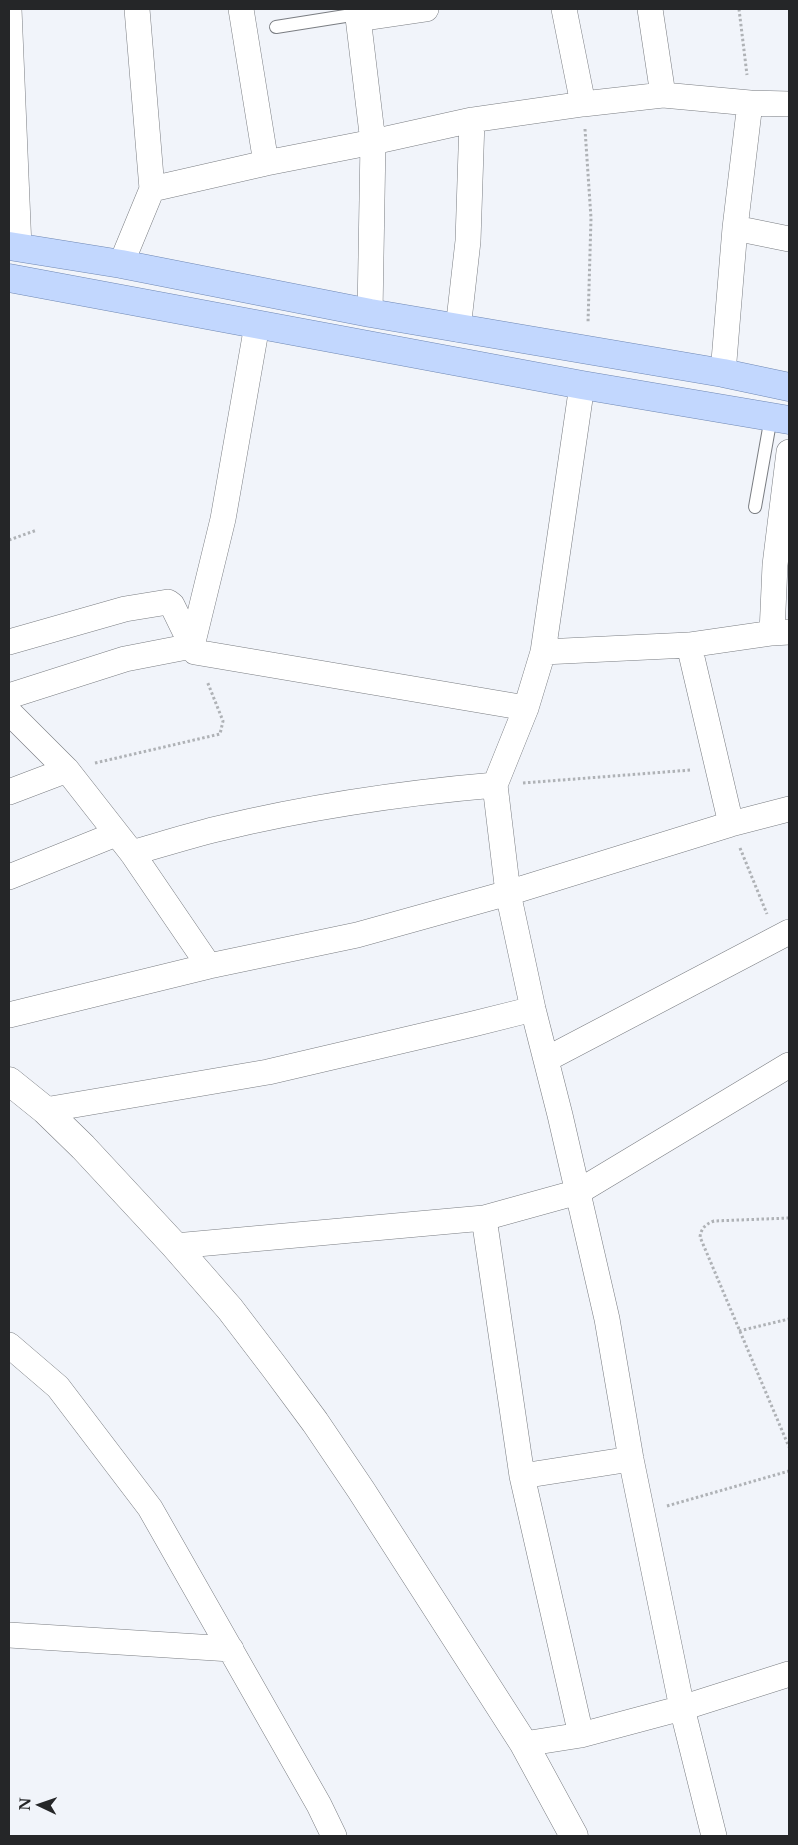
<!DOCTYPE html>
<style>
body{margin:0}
#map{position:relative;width:798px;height:1845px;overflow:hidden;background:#f1f4fa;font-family:"Libre Baskerville",serif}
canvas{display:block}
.frame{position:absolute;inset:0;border:10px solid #252628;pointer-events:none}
.north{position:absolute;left:15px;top:1780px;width:50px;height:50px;-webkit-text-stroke:4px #f1f4fa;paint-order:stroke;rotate:273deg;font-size:14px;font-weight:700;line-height:20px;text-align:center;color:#252628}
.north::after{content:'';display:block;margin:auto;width:18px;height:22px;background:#252628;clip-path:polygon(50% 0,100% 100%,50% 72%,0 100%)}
</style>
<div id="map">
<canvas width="798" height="1845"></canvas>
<div class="frame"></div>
<div class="north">N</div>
</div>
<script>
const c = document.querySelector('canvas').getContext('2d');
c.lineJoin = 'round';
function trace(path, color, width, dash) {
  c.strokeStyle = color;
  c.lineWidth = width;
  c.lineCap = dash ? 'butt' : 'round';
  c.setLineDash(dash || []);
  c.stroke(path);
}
const path = new Path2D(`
 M739 9 747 75
 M585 129 591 218 588 323
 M9 540 37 530
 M95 763 220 734 223 721 207 681
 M523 783 691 770
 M740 848 767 914
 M789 1218 714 1221C706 1224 701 1228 700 1237L789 1447
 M739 1331 789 1319
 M667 1506 789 1471`);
const service = new Path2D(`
 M276 27 358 14
 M755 507 771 417`);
const minor = new Path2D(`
 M9 9 19 248
 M241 9 266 163
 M357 9 373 142 370 313
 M564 9 583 104
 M650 9 663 95
 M358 19 426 9
 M152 189 266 163 373 142 472 120 583 104 663 95 750 103 789 104
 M735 228 789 239
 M121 264 152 189 137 9
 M458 329 468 241 472 120
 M723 373 735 228 750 103
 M582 385 543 652 526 708 495 785 508 893 533 1009 560 1115 607 1319 631 1459 682 1708 714 1836
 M772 633 775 565 789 452
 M9 642 125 609 168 602 172 605 195 652 526 708
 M689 645 731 824
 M543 652 689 645 772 633 789 632
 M9 696 125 659 192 646 223 519 257 325
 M9 712 67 770 132 853 209 966
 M9 792 67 770
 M132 853C160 845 188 836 217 829 308 807 402 793 495 785
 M9 877 116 834
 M9 1015 209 966 357 935 508 893 731 824 789 809
 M547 1059 789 932
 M45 1110 268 1072 473 1024 533 1009
 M484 1218 522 1476 581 1735 682 1708 789 1674
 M175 1246 484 1218 578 1192 789 1065
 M9 1345 58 1387 150 1508 319 1805 334 1836
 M522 1476 631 1459
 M9 1635 231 1649
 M524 1744 581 1735`);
const secondary = new Path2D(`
 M9 1081 45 1110 83 1147 175 1246 230 1309 275 1368 315 1422 361 1490 524 1744 574 1836`);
const primary = new Path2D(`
 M9 246 121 264 370 313 723 373 789 387
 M9 278 582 385 789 420`);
trace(service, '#7a7d82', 14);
trace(minor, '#7a7d82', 26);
trace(secondary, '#7a7d82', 29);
trace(primary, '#7088b3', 29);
trace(path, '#afb2b6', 3, [2.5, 2.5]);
trace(service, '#fff', 12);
trace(minor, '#fff', 25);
trace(secondary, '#fff', 28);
trace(primary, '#c2d7fe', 28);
</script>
